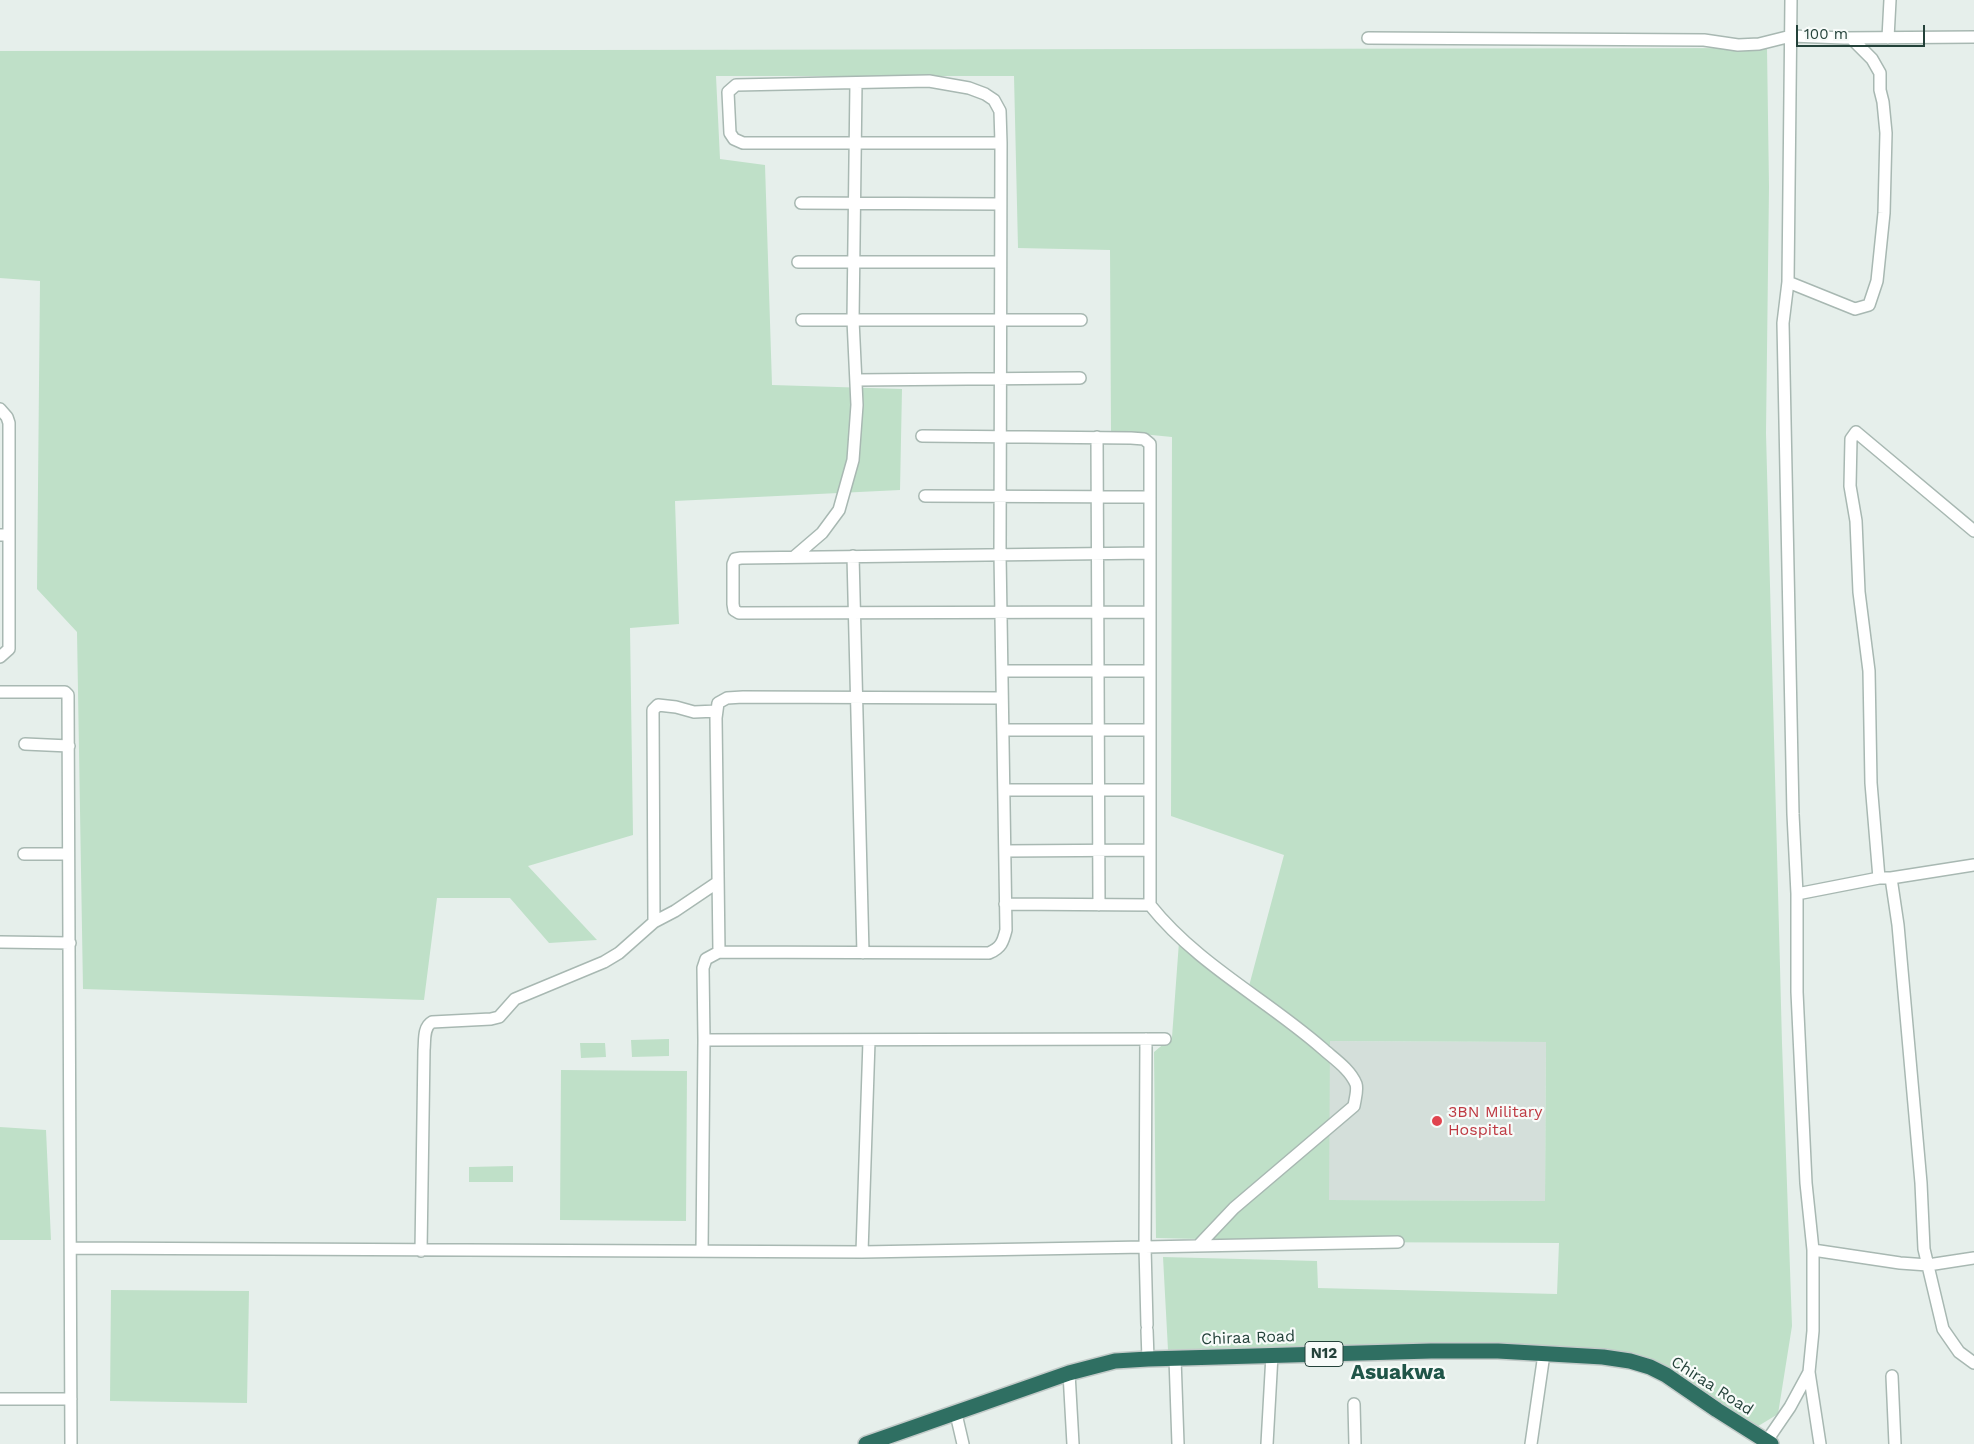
<!DOCTYPE html>
<style>
body{margin:0}
#map{position:relative;width:1974px;height:1444px;overflow:hidden;background:#e6efeb;font-family:"Work Sans",sans-serif}
canvas{display:block}
.scale{position:absolute;left:1796px;top:25px;width:129px;height:22px;box-sizing:border-box;border:2px solid #24423a;border-top:0;padding-left:6px;font-size:15px;line-height:18px;white-space:nowrap;color:#24423a;-webkit-text-stroke:4px #f7fbf9;paint-order:stroke}
</style>
<div id="map">
<canvas width="1974" height="1444"></canvas>
<div class="scale">100 m</div>
</div>
<script>
const c = document.querySelector('canvas').getContext('2d');
c.lineJoin = 'round';
function fillPath(path, color) {
  c.fillStyle = color;
  c.fill(path, 'evenodd');
}
function trace(path, color, width, dash) {
  c.strokeStyle = color;
  c.lineWidth = width;
  c.lineCap = dash ? 'butt' : 'round';
  c.setLineDash(dash || []);
  c.stroke(path);
}
function drawText(font, color, halo, rows, align = 'center') {
  c.font = font + ' "Work Sans",sans-serif';
  c.lineWidth = 4.5;
  c.setLineDash([]);
  c.textBaseline = 'middle';
  c.strokeStyle = halo;
  c.fillStyle = color;
  for (const [text, x, y, turn = 0] of rows) {
    c.save();
    c.translate(x, y);
    c.rotate((+turn || 0) * Math.PI / 180);
    c.textAlign = isNaN(turn) ? turn : align;
    if (halo) c.strokeText(text, 0, 0);
    c.fillText(text, 0, 0);
    c.restore();
  }
}
const built = new Path2D(`
 M1329 1041 1546 1042 1545 1201 1329 1200Z`);
const green = new Path2D(`
 M1767 48 1769 187 1766 433 1782 1043 1792 1326 1778 1414 1755 1428 1635 1356 1550 1346 1336 1345 1168 1350 1163 1257 1317 1261 1318 1288 1557 1294 1559 1243 1328 1242 1156 1238 1154 1052 1172 1037 1179 942 1249 986 1284 855 1171 816 1172 437 1111 431 1110 250 1018 248 1014 76H716L720 159 765 165 772 385 902 389 900 490 675 501 679 624 630 628 633 835 528 866 597 940 549 943 510 898H437L424 1000 83 989 77 632 37 589 40 281 0 278V51ZM1330 1041 1546 1042 1545 1201 1329 1200Z
 M669 1039V1056L632 1057 631 1040Z
 M580 1043H605L606 1057 581 1058Z
 M561 1070 687 1071 686 1221 560 1220Z
 M0 1127 46 1130 51 1240H0Z
 M513 1166V1182H469V1167Z
 M111 1290 249 1291 247 1403 110 1401Z`);
const minor = new Path2D(`
 M1791 0 1788 282 1783 323 1793 814 1797 894V992L1806 1183 1813 1250V1331L1809 1372 1820 1444
 M1368 38 1704 40 1738 45 1759 44 1791 36 1844 38 1974 37
 M1888 38 1890 0
 M801 203 1000 204
 M798 262H1000
 M1788 282 1855 309 1869 305 1877 281 1884 213 1886 133 1883 102 1880 90V73L1872 59 1851 38
 M802 320H1081
 M856 380 1080 378
 M0 409 7 417 9 423V535H0
 M922 436 1131 438 1144 439 1150 444V905C1197 964 1266 999 1322 1048 1333 1058 1350 1069 1356 1084 1358 1090 1355 1099 1354 1106L1234 1208 1198 1246
 M1097 437 1099 905
 M925 496 1150 497
 M853 556 863 953
 M794 557 822 533 839 510 853 460 857 405 853 320 856 83
 M1150 612 739 613 734 610 733 604V564L735 559 741 558 1150 553
 M0 657 9 649V535
 M1002 671H1150
 M0 692H65L68 695 71 1444
 M1003 730H1150
 M25 744 69 746
 M1004 790H1150
 M1005 851 1150 850
 M24 854H68
 M1879 878 1871 783 1869 671 1859 592 1856 521 1850 486 1851 439 1856 432 1974 531
 M1891 878 1898 925 1921 1183 1924 1249 1943 1329 1959 1352 1974 1363
 M1797 894 1879 878H1891L1974 865
 M1005 904 1150 905
 M654 922 653 710 658 705 676 707 694 712 717 711
 M0 942 70 943
 M719 952 716 718 718 703 727 698 743 697 1002 698
 M1146 1039 1145 1247 1398 1242
 M704 1040 703 968 706 959 719 952 989 953C1001 948 1003 942 1006 930L1000 554 1001 143 1000 111 994 100 985 94 969 88 929 81 736 85 728 92 730 133 734 139 743 143H1001
 M72 1248 862 1252 1145 1247 1147 1325
 M1813 1250 1900 1263 1928 1265 1974 1258
 M421 1251 424 1050C425 1041 423 1027 432 1022L491 1019 499 1017 515 999 604 962 619 953 654 922 675 911 718 882
 M702 1251 704 1040 1165 1039
 M862 1252 869 1041
 M1147 1330 1148 1359
 M1175 1358 1178 1444
 M1069 1373 1073 1444
 M1892 1376 1895 1444
 M0 1399H71
 M1354 1404 1355 1444
 M956 1414 963 1444
 M1766 1442 1790 1407 1809 1372
 M1267 1444 1272 1355
 M1531 1444 1544 1354`);
const highway = new Path2D(`
 M866 1444 1069 1373 1115 1361 1148 1359 1431 1351H1498L1603 1357 1630 1361 1650 1367 1666 1375 1717 1410 1771 1444`);
const markers = [
 [1437,1121,6,"#e0444e"]
];
const shields = [
 [1324,1354,38]
];
const shieldNames = [
 ["N12",1324,1354]
];
const healthNames = [
 ["3BN Military",1448,1112],
 ["Hospital",1448,1130]
];
const streetNames = [
 ["Chiraa Road",1248,1338,-2],
 ["Chiraa Road",1712,1386,33]
];
const districtNames = [
 ["Asuakwa",1398,1373]
];
fillPath(built, '#d4dfda');
fillPath(green, '#bfe0c8');
trace(minor, '#a8b8b2', 14);
trace(highway, '#c2cac8', 18);
trace(minor, '#fff', 11);
trace(highway, '#2f6f62', 15);
for (const [x, y, r, color] of markers) {
  const dot = new Path2D();
  dot.arc(x, y, r, 0, 2 * Math.PI);
  c.fillStyle = color;
  c.fill(dot);
  trace(dot, '#f7fbf9', 2);
}
for (const [x, y, w] of shields) {
  const box = new Path2D();
  box.roundRect(x - w / 2, y - 12.5, w, 25, 4);
  c.fillStyle = '#f7fbf9';
  c.fill(box);
  trace(box, '#24423a', 1);
}
drawText('bold 15px', '#24423a', null, shieldNames);
drawText('16px', '#be3a42', '#f7fbf9', healthNames, 'left');
drawText('16px', '#24423a', '#f7fbf9', streetNames);
drawText('bold 21px', '#1f5548', '#f7fbf9', districtNames);
</script>
